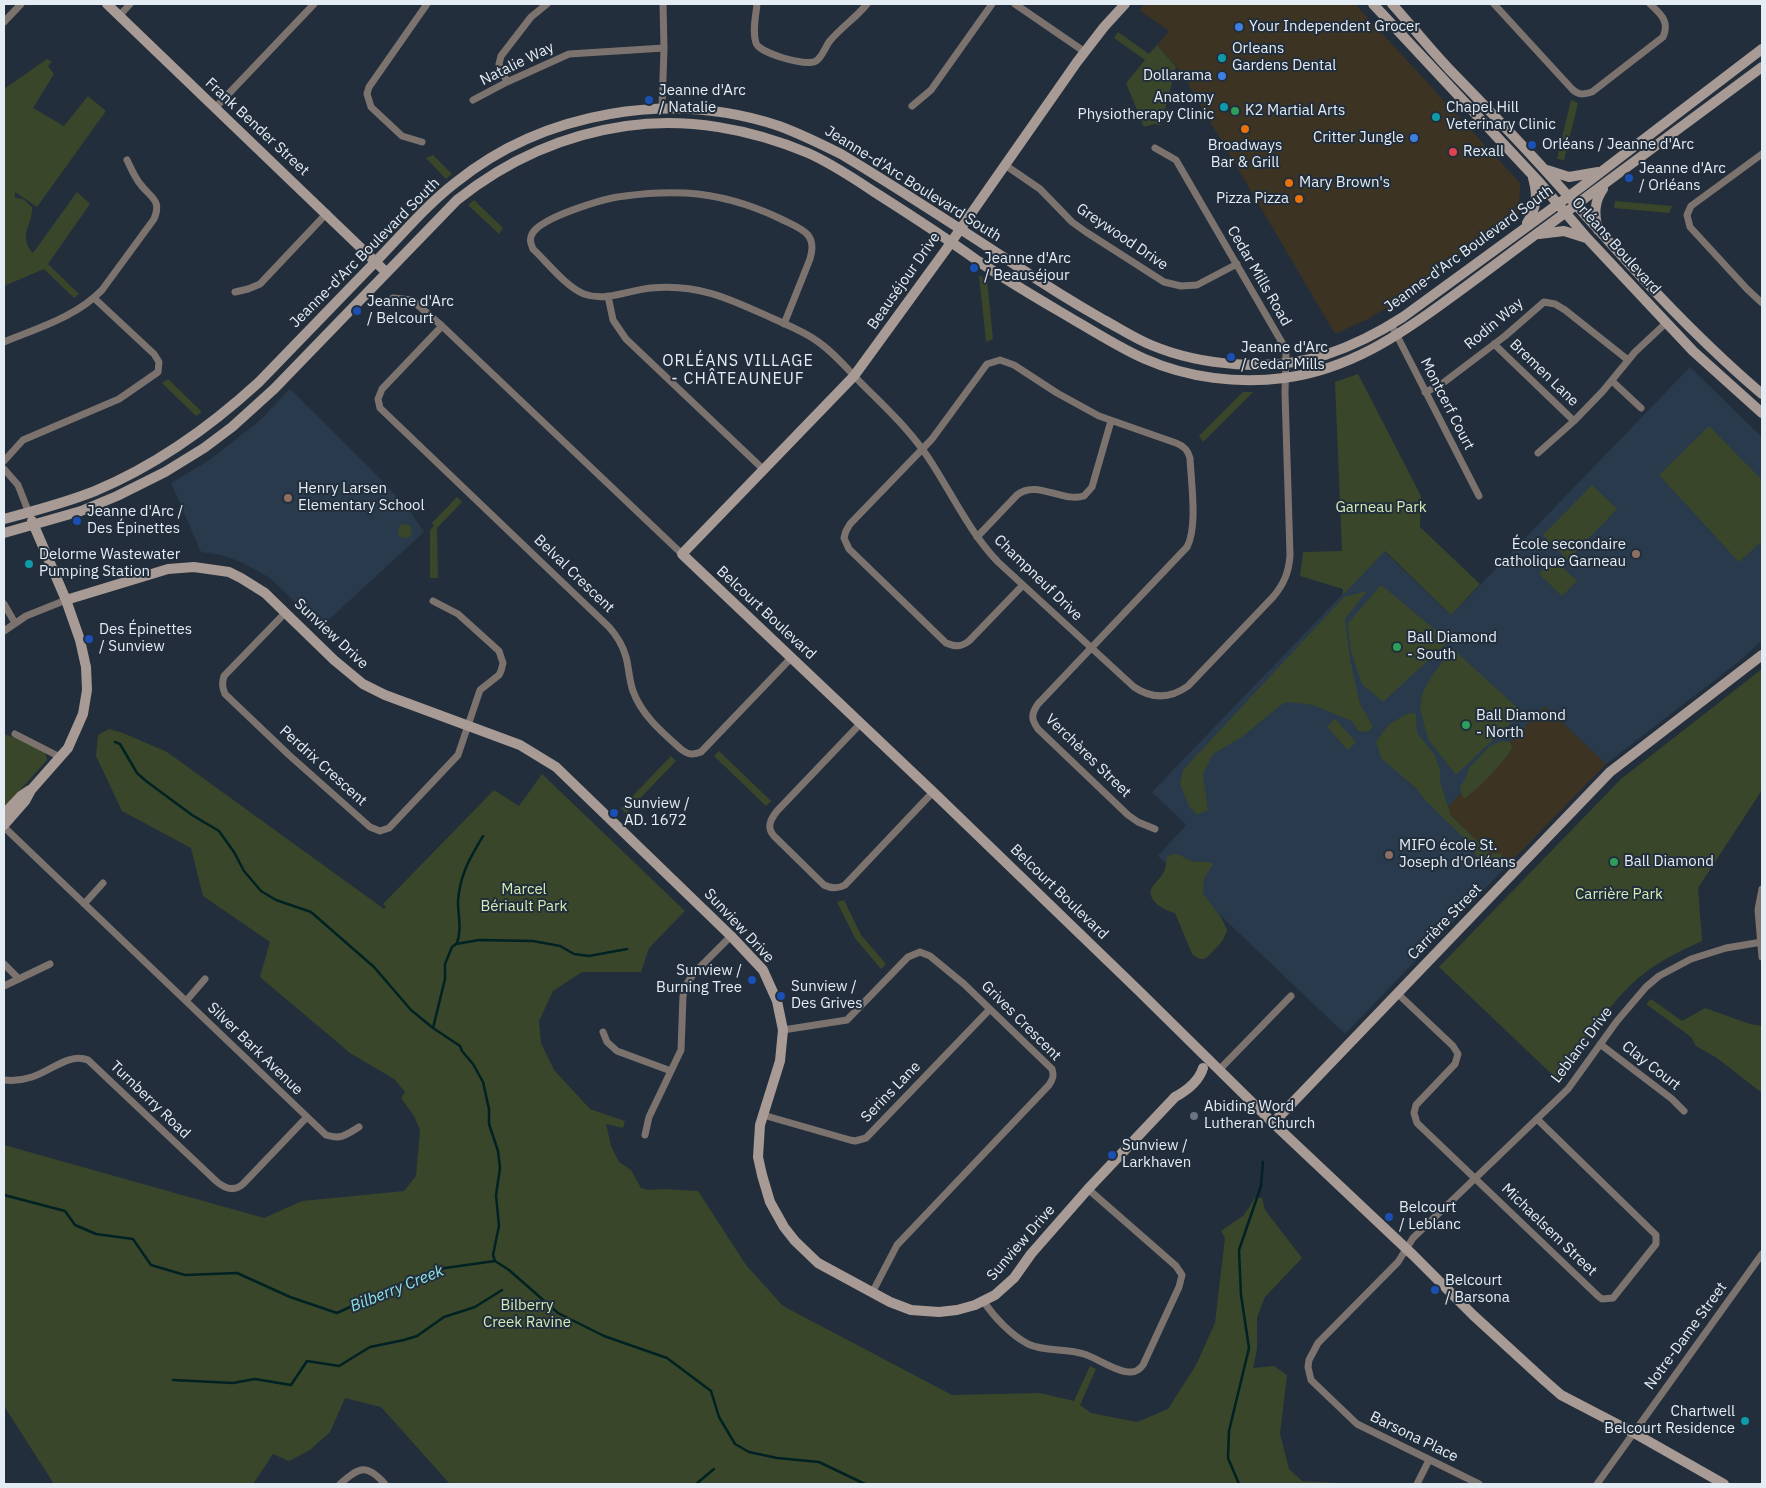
<!DOCTYPE html>
<meta charset="utf-8">
<style>
body{margin:0}
#map{position:relative;width:1766px;height:1488px;overflow:hidden;background:#222e3b;font-family:"IBM Plex Sans",sans-serif}
canvas{display:block}
.frame{position:absolute;inset:0;border:5px solid #e4ecf4;pointer-events:none}
</style>
<div id="map">
<canvas width="1766" height="1488"></canvas>
<div class="frame"></div>
</div>
<script>
const c = document.querySelector('canvas').getContext('2d');
c.lineJoin = 'round';
function fillPath(path, color) {
  c.fillStyle = color;
  c.fill(path, 'evenodd');
}
function trace(path, color, width, dash) {
  c.strokeStyle = color;
  c.lineWidth = width;
  c.lineCap = dash ? 'butt' : 'round';
  c.setLineDash(dash || []);
  c.stroke(path);
}
function drawText(font, color, halo, rows, align = 'center') {
  c.font = font + ' "IBM Plex Sans",sans-serif';
  c.lineWidth = 4;
  c.setLineDash([]);
  c.textBaseline = 'middle';
  c.strokeStyle = halo;
  c.fillStyle = color;
  for (const [text, x, y, turn = 0] of rows) {
    c.save();
    c.translate(x, y);
    c.rotate((+turn || 0) * Math.PI / 180);
    c.textAlign = isNaN(turn) ? turn : align;
    if (halo) c.strokeText(text, 0, 0);
    c.fillText(text, 0, 0);
    c.restore();
  }
}
const commercial = new Path2D(`
 M1145 4H1355L1520 183 1519 214 1388 307 1368 319 1335 334 1181 72 1157 45 1169 31 1139 10Z
 M1545 706 1606 764 1505 868 1444 810Z`);
const built = new Path2D(`
 M1690 367 1762 437V640L1742 659 1606 764 1545 706 1445 810 1505 868 1345 1034 1158 856 1186 825 1152 792 1384 551 1451 615Z
 M290 389 372 470 412 514 424 532 321 627 270 578 241 562 221 555 201 552 171 483 208 461 258 422Z`);
const green = new Path2D(`
 M1118 32 1149 54 1157 45 1176 67 1161 125 1154 124 1144 127 1126 83 1145 60 1114 38Z
 M47 59 52 62 48 66 54 74 33 108 64 126 88 96 106 111 37 207 15 192V198L23 199 32 207C33 226 17 235 33 253L77 192 90 204 48 264 79 294 74 298 44 269 4 286V89Z
 M1571 100 1578 103 1564 160 1557 159Z
 M433 155 452 174 446 179 426 158Z
 M474 200 503 228 499 234 468 205Z
 M1615 201 1672 206 1669 213 1614 208Z
 M979 275 987 280 993 339 986 342Z
 M1542 365 1553 376 1546 382 1535 372Z
 M1358 374 1421 496 1420 527 1480 584 1451 615 1385 551 1343 595V589L1300 576 1303 552 1342 551 1335 382Z
 M168 379 202 412 196 416 162 383Z
 M1243 392H1253L1203 442 1199 436Z
 M1709 426 1762 480V541L1739 562 1659 475Z
 M1592 485 1617 509 1568 560 1543 535Z
 M457 497 462 502 437 528 438 578H430V530L434 526 432 523Z
 M398 531a7 7 0 1 1 14 0a7 7 0 1 1-14 0Z
 M1554 559 1577 581 1562 596 1539 574Z
 M1381 585 1449 641 1383 702 1362 684 1351 652 1348 623Z
 M1367 591 1345 619 1350 659 1360 704 1373 727 1367 732 1358 731 1352 721 1313 705 1288 702 1281 705 1242 737 1213 754 1203 774 1208 810 1197 815 1189 806 1180 784 1183 770 1344 597Z
 M1453 649 1522 712 1456 775 1428 739 1420 708 1423 691 1436 670Z
 M1762 669V790L1698 888 1702 941C1678 952 1655 963 1636 980 1606 1007 1581 1048 1558 1080L1439 967 1621 779Z
 M1409 713 1416 714 1417 733 1434 754 1440 769V782L1451 816 1491 854 1501 853 1503 864 1491 869 1480 863 1470 844 1425 800 1417 789 1381 758 1376 742 1388 725Z
 M1335 719 1356 742 1348 750 1327 727Z
 M109 729 123 733 167 752 384 909 386 907 383 904 494 790 519 806 542 774 685 911 649 948 641 972H582L553 991 539 1021 541 1043 554 1070 590 1109 625 1121 623 1128 606 1124 611 1146 619 1162 631 1170 641 1188 648 1190 664 1189 698 1191 746 1265 783 1306 952 1395 1040 1393 1074 1401 1090 1366 1096 1369 1080 1405 1091 1413 1137 1422 1168 1409 1196 1365 1215 1323 1225 1238 1221 1231 1244 1215 1255 1198H1262L1265 1210 1302 1258 1265 1297 1257 1317V1349L1253 1368 1274 1366 1287 1375 1280 1434 1289 1469 1302 1481 1339 1483V1484H450L381 1407 345 1398 330 1432 310 1450 289 1461 273 1454 253 1484H54L4 1406V1145L264 1218 302 1201 404 1191 416 1176 420 1130 414 1116 401 1098 405 1092 394 1079 350 1053 260 977 270 942 203 896 191 848 122 811 96 756 98 735Z
 M4 734 44 748 47 760 4 808Z
 M1504 741 1510 742 1512 747C1510 756 1472 796 1464 798L1462 796 1460 786 1465 780 1469 768 1489 747 1496 743Z
 M719 751 771 801 766 806 714 756Z
 M671 756 676 761 626 813 621 808Z
 M1173 854C1181 854 1185 859 1192 861 1199 863 1206 860 1213 864L1204 879 1203 894 1221 917 1227 930C1224 939 1222 942 1216 948 1207 956 1206 965 1192 954L1175 913C1166 911 1148 902 1151 890 1153 884 1160 879 1163 873 1166 869 1166 862 1167 857Z
 M844 900 861 935 886 964 881 969 855 938 837 902Z
 M1651 999 1682 1021 1705 1008 1750 1024 1762 1026V1093L1717 1058 1696 1046 1691 1037 1646 1004Z`);
const stream = new Path2D(`
 M115 742 120 744 137 773 146 781 192 815 219 831 234 852 244 871 261 891 276 900 311 912 374 967 411 1010 433 1028 460 1046 462 1051 473 1064 483 1082 489 1109V1124L498 1151 500 1168 496 1195 499 1226 493 1255 495 1261
 M457 943C462 929 458 916 458 901 460 874 470 858 483 836
 M433 1028 445 979V964L452 947 456 944 479 940 533 941 560 946 574 954 589 956 627 949
 M4 1195 65 1211 75 1225 96 1234 133 1239 151 1265 185 1275 237 1273 290 1297 337 1313 398 1285 445 1268 495 1261 509 1270 558 1313 604 1336 667 1358 711 1391 719 1417 735 1444 749 1452 777 1458 819 1462 865 1484
 M173 1380 233 1383 255 1379 291 1385 307 1361 339 1366 370 1347 404 1340 417 1336 444 1317 475 1307 502 1290
 M696 1484 714 1469
 M1239 1484 1228 1458 1229 1431 1249 1348 1241 1295 1239 1250 1261 1186 1263 1162`);
const street = new Path2D(`
 M757 4C756 15 752 31 756 43 759 53 806 67 816 61 822 57 825 48 829 42 840 28 856 18 867 4
 M1015 4 1085 52
 M1494 4 1572 89C1578 95 1583 95 1592 92L1663 37C1670 22 1661 14 1650 4
 M120 15 130 4
 M4 22 21 4
 M507 82 499 64 501 56 531 17 547 4
 M473 100 507 82 569 54 664 48 663 4
 M912 106 931 90 992 4
 M215 108 314 4
 M662 109 664 48
 M422 142 402 136 371 107 367 94 369 87 427 4
 M1762 154 1691 206 1687 215 1690 227 1747 289 1762 303
 M1005 165 1040 189 1072 222 1086 232 1164 282 1181 286 1197 285 1237 264
 M235 292 248 289 260 284 327 213
 M608 296 613 320 626 339 764 470
 M393 298 412 300 442 326 682 554
 M784 324 810 259C818 233 801 229 781 219 752 205 719 195 686 193 666 192 646 193 625 196 605 198 541 217 532 234 529 240 531 244 533 249 547 262 566 287 584 294 606 302 629 290 651 288 699 283 732 300 774 319 787 325 802 331 814 339 833 351 848 370 864 386 889 411 914 434 933 465 954 498 971 534 998 562L1134 687C1152 699 1170 699 1188 686L1273 597C1284 584 1289 572 1290 555L1285 393 1286 353 1284 346 1176 160 1155 148
 M1391 324 1479 496
 M442 326 382 389 378 399 380 408 609 627C617 636 623 646 626 657 629 668 629 680 633 691 642 716 663 733 682 750 689 755 693 755 701 752L792 657
 M4 342C38 328 76 317 102 290L154 219C162 200 151 198 141 185 135 178 131 168 127 160
 M1494 344 1574 421
 M1612 381 1641 408
 M1425 392 1439 386 1505 336 1544 302 1555 304 1565 310 1628 360
 M1538 453 1574 421 1603 391 1635 352 1666 323
 M4 461 23 440 119 399 158 372 159 362 154 354 94 298
 M4 469 18 485 29 513
 M977 537 1017 495C1036 479 1063 503 1084 496L1092 487 1111 421
 M1023 585 969 641C961 647 955 647 946 643L849 549 844 538 846 531 850 524 932 439 987 364 1000 360 1014 365 1057 393 1099 416 1176 443C1184 446 1188 450 1190 458 1191 482 1198 527 1187 547L1038 704C1031 714 1031 719 1038 729L1128 815 1138 822 1155 829
 M4 604 15 623
 M286 612 224 676C222 683 222 687 225 694L289 755 370 827 380 831 389 828 458 755 480 690 499 675 501 671 503 663 499 651 458 614 433 601
 M4 631 26 616 66 600
 M861 723 777 811C770 820 766 828 775 837L824 885C832 889 838 889 845 885L933 792
 M15 734 60 757
 M4 827 326 1135C341 1140 346 1135 359 1127
 M1762 889 1758 910 1762 957
 M84 904 103 883
 M4 964 19 979
 M4 986 50 964
 M1397 993 1453 1046 1458 1054 1455 1064 1416 1105 1414 1113 1417 1123 1598 1296 1602 1299 1613 1298 1656 1244V1235L1537 1119
 M186 1001 205 979
 M783 1030 847 1020 908 957 920 952 930 956 964 984 1052 1069C1054 1076 1053 1079 1049 1085L897 1245 872 1293
 M603 1032 607 1042 617 1051 671 1071
 M1600 1044 1672 1099 1684 1111
 M1219 1070 1291 996
 M4 1080C13 1081 23 1080 32 1077 49 1072 70 1052 88 1060L216 1181C225 1189 234 1192 243 1184L306 1118
 M763 1115 850 1140 855 1141 866 1138 990 1009
 M645 1135 649 1117 681 1050 683 996 686 985 694 973 731 936
 M984 1302C994 1317 1011 1335 1028 1344 1045 1352 1066 1348 1084 1354 1097 1358 1118 1373 1131 1372 1136 1372 1140 1369 1143 1365L1179 1287 1182 1275 1176 1266 1088 1189
 M340 1484C360 1466 367 1464 385 1484
 M1417 1484 1429 1460
 M1479 1484 1357 1424 1311 1380 1308 1367 1309 1360 1318 1343 1398 1262 1413 1238 1568 1089 1617 1021 1646 987 1659 976 1691 959 1726 948 1762 942
 M1597 1484 1762 1254`);
const secondary = new Path2D(`
 M107 4 386 272
 M1125 4 1104 27 1077 62 945 251 854 376 682 554 933 792 1138 990 1273 1123 1413 1255 1473 1315 1545 1381 1561 1395 1634 1433 1724 1484
 M1373 4 1540 183 1587 238 1693 351 1762 413
 M1392 4C1411 25 1429 48 1449 69 1487 108 1525 147 1561 188 1625 260 1689 332 1762 394
 M1547 170 1569 177 1598 172
 M1527 223C1537 207 1538 196 1533 178
 M1598 230C1594 214 1594 202 1603 189
 M1539 234 1564 231 1586 238
 M4 519C34 511 65 503 95 491 157 465 210 427 259 382 300 340 341 297 382 255 406 230 428 204 455 183 544 111 671 90 779 126 801 134 821 144 841 154 901 190 959 228 1017 266 1045 285 1074 303 1104 320 1119 328 1134 338 1151 345 1201 366 1272 372 1325 355 1352 346 1380 332 1403 317L1580 188 1762 49
 M4 533 81 511 117 496 165 472 204 448 232 427 274 389 457 200C506 161 563 135 626 126 687 117 751 129 808 153 833 164 856 180 879 195 912 216 946 238 978 261 1009 282 1042 301 1074 320 1097 333 1120 348 1145 359 1188 378 1238 384 1284 378 1348 370 1400 335 1450 298 1482 275 1514 250 1546 227 1618 173 1690 120 1762 67
 M66 600 168 569 194 567 229 572 241 578 265 593 334 660 363 684 385 695 520 745 556 767 731 936 763 970 777 1001 783 1030 780 1061 760 1125 758 1157 762 1175 770 1202 784 1227 795 1241 818 1263 890 1302 911 1310 939 1312 957 1310 975 1305 995 1295 1014 1278 1031 1254 1088 1189 1175 1097C1186 1091 1199 1081 1203 1068
 M4 814 21 796 30 790
 M4 825 25 801 31 790 68 748 83 714 87 690 86 667 80 640 66 600 32 521
 M1273 1123 1610 772 1762 655`);
const markers = [
 [1239,27,5,"#3f7fe0"],
 [1222,58,5,"#0f9aa8"],
 [1222,76,5,"#3f7fe0"],
 [649,100,5,"#1a4fb4"],
 [1224,107,5,"#0f9aa8"],
 [1235,111,5,"#2e9e5b"],
 [1436,117,5,"#0f9aa8"],
 [1245,129,5,"#e8710a"],
 [1414,138,5,"#3f7fe0"],
 [1532,145,5,"#1a4fb4"],
 [1453,152,5,"#e0444e"],
 [1629,178,5,"#1a4fb4"],
 [1289,183,5,"#e8710a"],
 [1299,199,5,"#e8710a"],
 [974,268,5,"#1a4fb4"],
 [357,311,5,"#1a4fb4"],
 [1231,357,5,"#1a4fb4"],
 [288,498,5,"#8d6e63"],
 [77,521,5,"#1a4fb4"],
 [1636,554,5,"#8d6e63"],
 [29,564,5,"#0f9aa8"],
 [89,639,5,"#1a4fb4"],
 [1397,647,5,"#2e9e5b"],
 [1466,725,5,"#2e9e5b"],
 [614,813,5,"#1a4fb4"],
 [1389,855,5,"#8d6e63"],
 [1614,862,5,"#2e9e5b"],
 [752,980,5,"#1a4fb4"],
 [781,996,5,"#1a4fb4"],
 [1194,1116,5,"#6b7280"],
 [1112,1155,5,"#1a4fb4"],
 [1389,1217,5,"#1a4fb4"],
 [1435,1290,5,"#1a4fb4"],
 [1745,1421,5,"#0f9aa8"]
];
const poiNames = [
 ["Your Independent Grocer",1249,27],
 ["Orleans",1232,49],
 ["Gardens Dental",1232,66],
 ["Dollarama",1212,76,"right"],
 ["Jeanne d'Arc",659,91],
 ["/ Natalie",659,108],
 ["Anatomy",1214,98,"right"],
 ["Physiotherapy Clinic",1214,115,"right"],
 ["Chapel Hill",1446,108],
 ["Veterinary Clinic",1446,125],
 ["K2 Martial Arts",1245,111],
 ["Critter Jungle",1404,138,"right"],
 ["Orléans / Jeanne d'Arc",1542,145],
 ["Broadways",1245,146,"center"],
 ["Bar & Grill",1245,163,"center"],
 ["Rexall",1463,152],
 ["Jeanne d'Arc",1639,169],
 ["/ Orléans",1639,186],
 ["Mary Brown's",1299,183],
 ["Pizza Pizza",1289,199,"right"],
 ["Jeanne d'Arc",984,259],
 ["/ Beauséjour",984,276],
 ["Jeanne d'Arc",367,302],
 ["/ Belcourt",367,319],
 ["Jeanne d'Arc",1241,348],
 ["/ Cedar Mills",1241,365],
 ["Henry Larsen",298,489],
 ["Elementary School",298,506],
 ["Jeanne d'Arc /",87,512],
 ["Des Épinettes",87,529],
 ["École secondaire",1626,545,"right"],
 ["catholique Garneau",1626,562,"right"],
 ["Delorme Wastewater",39,555],
 ["Pumping Station",39,572],
 ["Des Épinettes",99,630],
 ["/ Sunview",99,647],
 ["Ball Diamond",1407,638],
 ["- South",1407,655],
 ["Ball Diamond",1476,716],
 ["- North",1476,733],
 ["Sunview /",624,804],
 ["AD. 1672",624,821],
 ["MIFO école St.",1399,846],
 ["Joseph d'Orléans",1399,863],
 ["Ball Diamond",1624,862],
 ["Sunview /",742,971,"right"],
 ["Burning Tree",742,988,"right"],
 ["Sunview /",791,987],
 ["Des Grives",791,1004],
 ["Abiding Word",1204,1107],
 ["Lutheran Church",1204,1124],
 ["Sunview /",1122,1146],
 ["Larkhaven",1122,1163],
 ["Belcourt",1399,1208],
 ["/ Leblanc",1399,1225],
 ["Belcourt",1445,1281],
 ["/ Barsona",1445,1298],
 ["Chartwell",1735,1412,"right"],
 ["Belcourt Residence",1735,1429,"right"]
];
const streetNames = [
 ["Natalie Way",517,64,-26],
 ["Frank Bender Street",257,127,43],
 ["Jeanne-d'Arc Boulevard South",913,184,32],
 ["Greywood Drive",1122,237,34],
 ["Orléans Boulevard",1616,246,48],
 ["Jeanne-d'Arc Boulevard South",1469,249,-36],
 ["Jeanne-d'Arc Boulevard South",365,253,-45],
 ["Cedar Mills Road",1259,276,60],
 ["Beauséjour Drive",904,281,-55],
 ["Rodin Way",1494,324,-40],
 ["Bremen Lane",1544,373,44],
 ["Montcerf Court",1447,404,63],
 ["Belval Crescent",574,574,44],
 ["Champneuf Drive",1038,578,44],
 ["Belcourt Boulevard",766,613,43],
 ["Sunview Drive",331,634,43],
 ["Verchères Street",1088,756,44],
 ["Perdrix Crescent",323,766,42],
 ["Belcourt Boulevard",1059,892,44],
 ["Carrière Street",1445,922,-46],
 ["Sunview Drive",739,926,47],
 ["Grives Crescent",1021,1021,45],
 ["Leblanc Drive",1582,1045,-53],
 ["Silver Bark Avenue",255,1049,44],
 ["Clay Court",1651,1066,38],
 ["Serins Lane",891,1092,-46],
 ["Turnberry Road",150,1100,44],
 ["Michaelsem Street",1549,1230,44],
 ["Sunview Drive",1021,1243,-49],
 ["Notre-Dame Street",1686,1336,-54],
 ["Barsona Place",1414,1437,26]
];
const parkNames = [
 ["Garneau Park",1381,508],
 ["Marcel",524,890],
 ["Bériault Park",524,907],
 ["Carrière Park",1619,895],
 ["Bilberry",527,1306],
 ["Creek Ravine",527,1323]
];
const neighbourhoodNames = [
 ["ORLÉANS VILLAGE",738,361],
 ["- CHÂTEAUNEUF",738,379]
];
const waterNames = [
 ["Bilberry Creek",397,1289,-22]
];
fillPath(commercial, '#3c3323');
fillPath(built, '#283a4b');
fillPath(green, '#39462a');
trace(stream, '#002223', 2.5);
trace(street, '#7c736f', 7);
trace(secondary, '#a89a94', 10);
for (const [x, y, r, color] of markers) {
  const dot = new Path2D();
  dot.arc(x, y, r, 0, 2 * Math.PI);
  c.fillStyle = color;
  c.fill(dot);
  trace(dot, '#222e3b', 2);
}
drawText('15px', '#e4ecf4', '#222e3b', poiNames, 'left');
drawText('15px', '#e4ecf4', '#222e3b', streetNames);
drawText('15px', '#d2edb4', '#222e3b', parkNames);
c.letterSpacing = '1px';
drawText('16px', '#e4ecf4', '#222e3b', neighbourhoodNames);
c.letterSpacing = '0px';
drawText('italic 16px', '#90e3e4', '#222e3b', waterNames);
</script>
